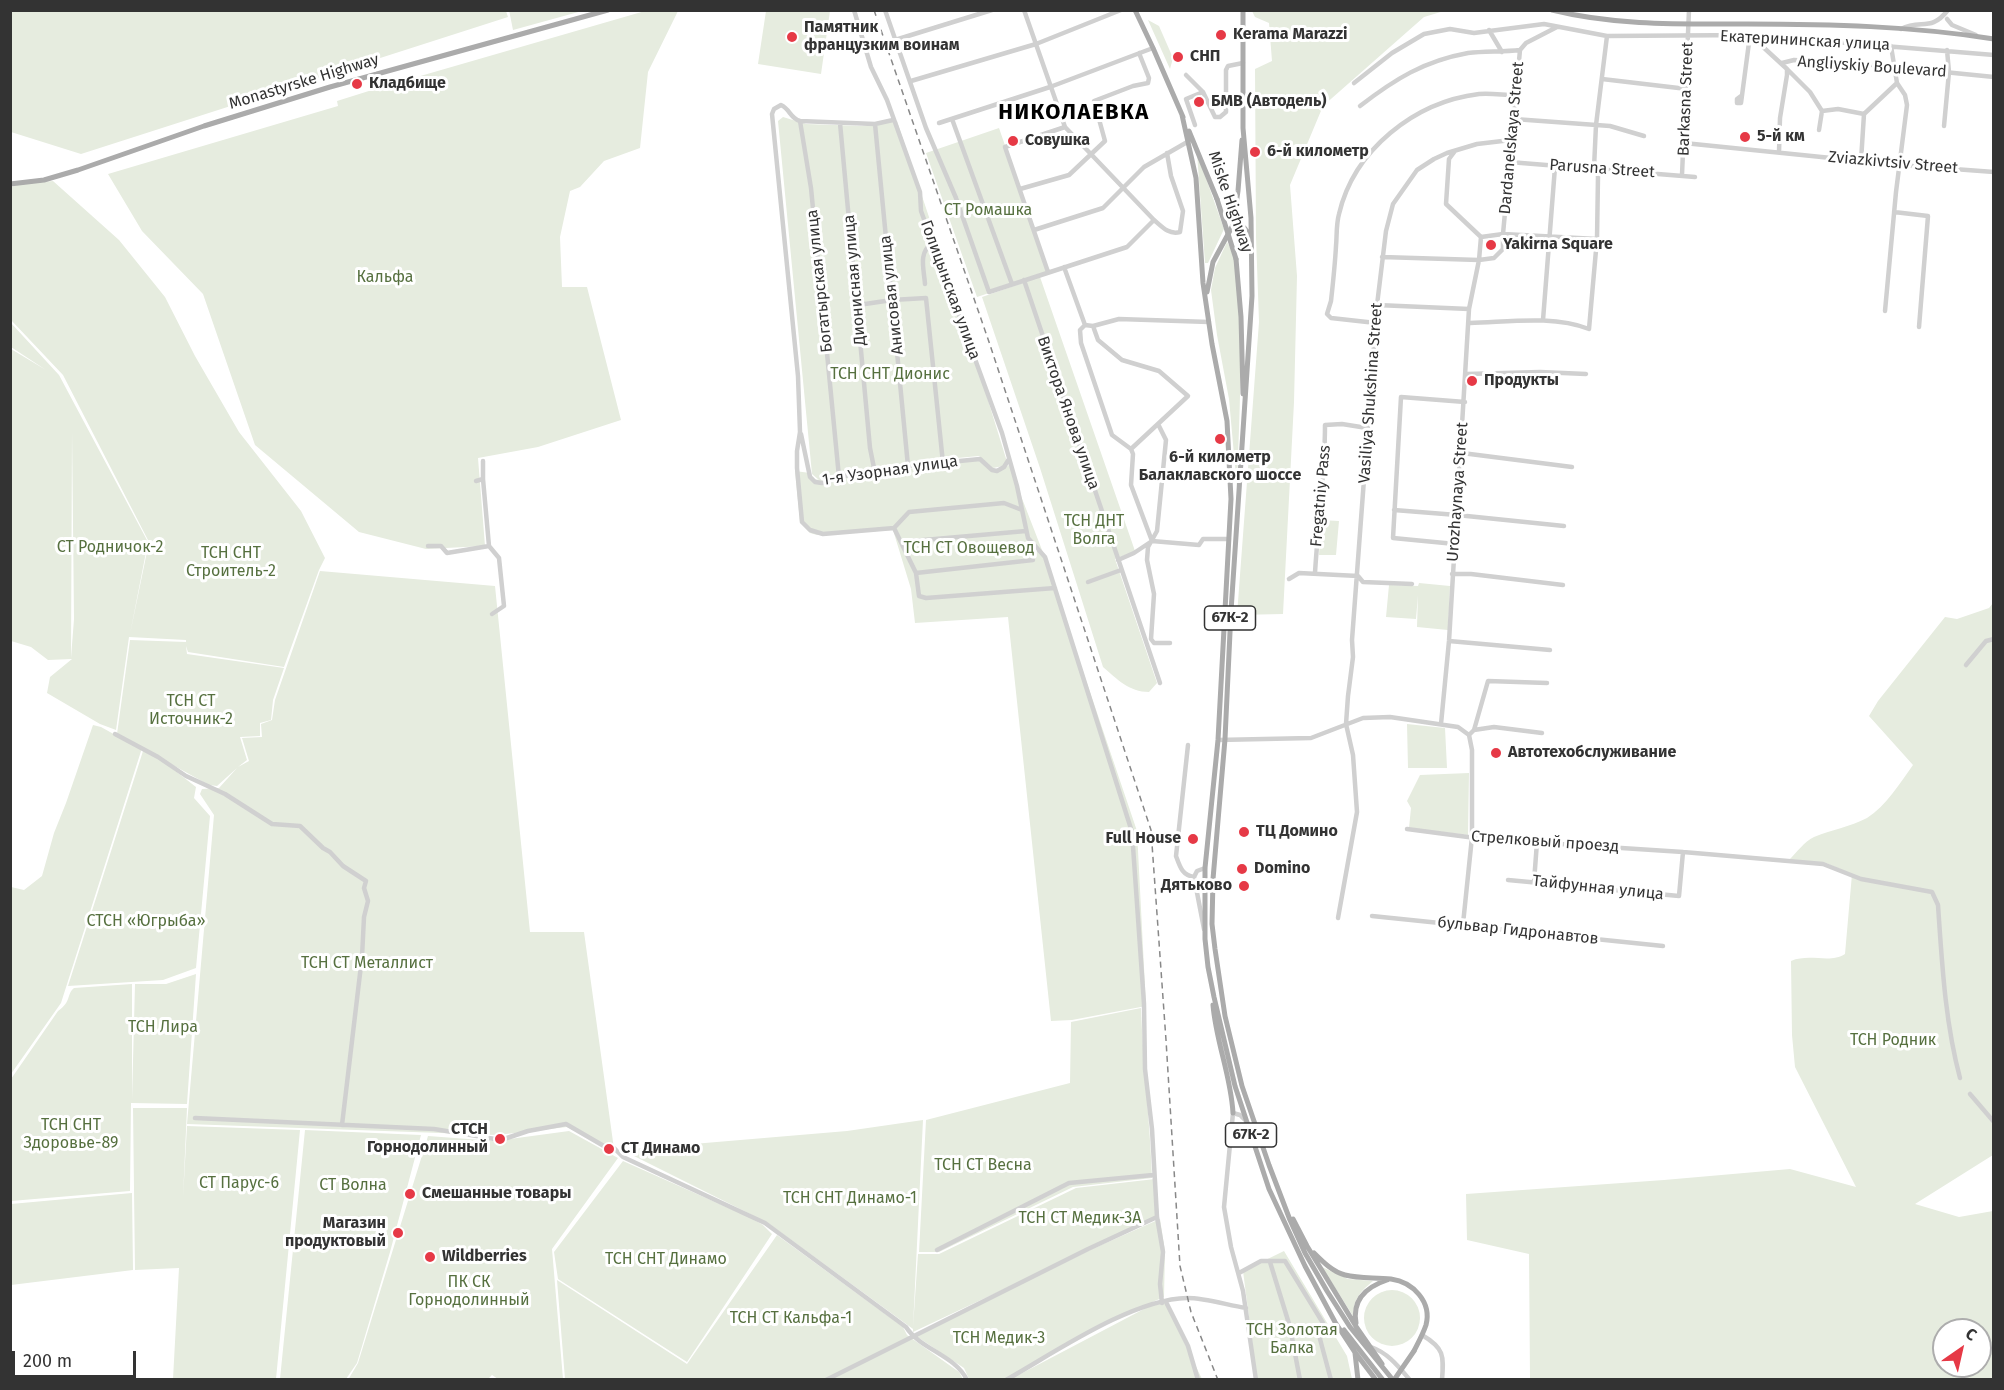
<!DOCTYPE html>
<meta charset="utf-8">
<style>
body{margin:0}
#map{position:relative;width:2004px;height:1390px;overflow:hidden;background:#fff;font-family:"Fira Sans",sans-serif}
canvas{display:block}
.frame{position:absolute;inset:0;border:12px solid #333;pointer-events:none}
.north{position:absolute;left:1932px;top:1318px;width:60px;height:60px;box-sizing:border-box;background:#fff;border:2px solid #adadad;border-radius:50%;rotate:34deg;font-size:16px;font-weight:700;line-height:24px;text-align:center;color:#333}
.north::after{content:'';display:block;margin:auto;width:21px;height:27px;background:#e63946;clip-path:polygon(50% 0,100% 100%,50% 72%,0 100%)}
.scale{position:absolute;left:12px;top:1351px;width:124px;height:27px;box-sizing:border-box;border:3px solid #333;border-top:0;padding-left:8px;font-size:18px;line-height:21px;white-space:nowrap;color:#333;-webkit-text-stroke:4px #fff;paint-order:stroke}
</style>
<div id="map">
<canvas width="2004" height="1390"></canvas>
<div class="frame"></div>
<div class="north">С</div>
<div class="scale">200 m</div>
</div>
<script>
const c = document.querySelector('canvas').getContext('2d');
c.lineJoin = 'round';
function fillPath(path, color) {
  c.fillStyle = color;
  c.fill(path, 'evenodd');
}
function trace(path, color, width, dash) {
  c.strokeStyle = color;
  c.lineWidth = width;
  c.lineCap = dash ? 'butt' : 'round';
  c.setLineDash(dash || []);
  c.stroke(path);
}
function drawText(font, color, halo, rows, align = 'center') {
  c.font = font + ' "Fira Sans",sans-serif';
  c.lineWidth = 6;
  c.setLineDash([]);
  c.textBaseline = 'middle';
  c.strokeStyle = halo;
  c.fillStyle = color;
  for (const [text, x, y, turn = 0] of rows) {
    c.save();
    c.translate(x, y);
    c.rotate((+turn || 0) * Math.PI / 180);
    c.textAlign = isNaN(turn) ? turn : align;
    if (halo) c.strokeText(text, 0, 0);
    c.fillText(text, 0, 0);
    c.restore();
  }
}
const green = new Path2D(`
 M509 10H582V11L513 30Z
 M506 11 508 17 81 154 11 132V11Z
 M645 11H678L648 72 640 148 604 161 580 187 570 191 560 237 562 287H587L621 420 538 447 478 458 485 546 426 549 359 532 255 445 203 294 142 231 108 174 338 106 337 101 372 90Z
 M824 11H830L821 74 758 64 766 11Z
 M1252 11H1444L1424 17 1323 106 1290 185 1297 276 1294 402 1283 614 1237 615 1259 322 1256 237 1255 69 1272 61 1269 23 1255 17Z
 M1148 20 1159 26 1173 58 1170 69Z
 M783 117 806 124 863 126 897 121 962 316 1008 465 993 468 979 456 914 462 856 477 979 458 999 472 1009 465 1042 550 1137 831 1146 1006 1072 1020 1051 1021 1008 617 915 623 911 589 893 530 817 535 810 533 800 522 795 471 810 473 815 479 819 480 812 474 778 121Z
 M999 128 1049 273 977 297 926 153Z
 M1197 153 1224 229 1208 263H1205Z
 M53 181 119 240 165 297 195 356 239 432 301 511 325 558 319 570 284 667 188 652 186 646 187 654 284 668 273 700 271 720 260 723V736L240 737 247 760 238 767 249 761 242 738 262 737 261 724 272 720 275 700 320 571 495 586 530 932H584L614 1149 567 1127 497 1135 187 1124 214 815 200 794 202 789 219 788 237 768 217 786 209 785 142 748 61 1003 11 1074V887L24 890 42 876 54 833 66 803 93 725 101 727 128 742 117 734 130 640 186 642V640L129 637 116 730 100 724 47 693 50 677 72 659 48 660 31 647 11 641V349L46 370 11 347V323L59 375 148 542 130 634 149 542 63 375 11 320V187L20 184ZM72 430 74 619 71 658 72 431Z
 M1227 242C1249 271 1238 444 1237 488L1229 399 1217 335 1211 290 1215 268Z
 M1040 277 1135 551 1115 559 1157 683 1149 692C1129 692 1117 679 1103 667L1040 468 982 297Z
 M1321 520 1339 521 1336 555H1319Z
 M1419 583 1450 586 1448 630 1417 627 1418 595 1416 619 1386 617 1389 585 1418 586Z
 M1993 603V1155L1915 1204 1959 1217 1993 1211V1379H1530L1529 1254 1467 1240 1466 1194 1664 1180 1790 1169 1856 1187 1795 1067 1792 1035 1791 961C1810 953 1830 964 1845 954L1852 874 1826 863 1789 860C1797 852 1804 842 1814 837 1831 830 1850 827 1867 818 1886 806 1900 783 1913 765L1869 716 1878 701 1945 617 1957 619 1989 608ZM1944 1330H1980V1366H1944Z
 M1407 724 1445 728 1447 768H1408Z
 M143 751 160 759 196 787 194 798 210 816 196 968 163 980 68 986Z
 M1469 773 1468 835 1409 828 1411 808 1407 801 1420 775Z
 M196 974 187 1104 131 1103 130 1191 11 1201V1079L58 1011C72 1001 66 995 74 988L132 984V1100L135 984H166Z
 M1141 1008C1143 1065 1150 1121 1152 1178L1073 1187 939 1252H919L926 1120 1070 1083 1071 1022Z
 M133 1108H187L183 1198 187 1126 300 1130 276 1379H173L179 1268 135 1270Z
 M923 1120 913 1327 918 1254H939L1076 1188 1155 1179 1159 1216 913 1332V1329L768 1223 622 1150 847 1131Z
 M305 1130 421 1135 390 1252 357 1363 346 1379H280Z
 M569 1131 618 1158 552 1249 563 1379H498L492 1375 487 1380H348L358 1363 428 1136 495 1141Z
 M623 1161 751 1218 763 1225 772 1234 687 1362 558 1279 554 1252Z
 M132 1193 133 1270 11 1285V1204Z
 M1160 1219 1165 1251 1164 1297 1118 1317 1006 1379H969L964 1368 916 1336 1090 1250Z
 M777 1235 903 1327 907 1335 959 1372 963 1379H565L557 1280 687 1364Z
 M1284 1251 1347 1356 1352 1379H1257L1243 1271Z
 M1322 1267 1348 1279 1373 1281C1361 1291 1353 1299 1353 1316Z
 M1364 1318a28 28 0 1 1 56 0a28 28 0 1 1-56 0Z
 M1163 1299 1202 1379 1009 1380Z`);
const minor = new Path2D(`
 M854 10 871 67 887 100 920 192 921 211 1002 433 1017 486 1028 538 1045 557 1132 832 1144 1004 1145 1069 1152 1129 1157 1217 1163 1252 1160 1284 1162 1303
 M885 10 926 128 956 198 989 292 1127 247 1154 220
 M1024 10 1065 127 1154 220C1162 227 1169 235 1180 232L1183 211 1171 176 1167 153
 M1947 19 1952 25 1976 35
 M1557 27 1526 43 1520 50 1503 234 1597 239
 M1901 29C1921 18 1930 33 1948 10
 M1489 30 1502 52
 M1750 35 1787 69V75L1780 118 1779 152
 M895 40 992 10
 M1782 63 1794 60 1874 65 1994 77
 M1787 69 1810 92 1822 111 1838 109 1864 114 1897 83
 M1186 75 1203 92 1215 117H1220L1226 112V70L1228 66 1243 63
 M1602 79 1687 89
 M911 81 1036 44 1121 10
 M1354 83 1392 53 1424 34 1450 29 1474 33 1544 24 1607 36 1750 35 1994 55
 M1741 96 1737 99V103H1741L1750 35
 M1360 106C1395 79 1424 61 1468 53 1485 51 1503 52 1520 50
 M952 119 1012 284
 M1514 119 1610 126 1644 136
 M893 120 875 124 800 121C790 118 790 109 781 105L774 109 772 114 798 376 800 432 797 451V468L802 522 810 530 823 534 894 528
 M800 121 811 188 839 477
 M840 123 870 448 875 473
 M939 123 1050 87 1153 48
 M875 124 908 466
 M1195 125 1186 99 1203 92
 M1944 126 1949 72 1947 50
 M1819 130 1822 111
 M1684 143 1900 165 1994 172
 M1455 151 1449 159 1446 204 1481 237
 M1861 161 1864 114
 M1509 162 1695 177
 M1682 175 1689 10
 M1020 189 1069 175 1105 141 1094 101 1133 86 1148 83 1149 78 1139 53
 M1894 212 1928 216 1919 327
 M1034 230 1103 208 1144 167 1189 141
 M1382 257 1479 260 1494 258 1503 249V234L1481 237 1479 260 1469 309 1449 641 1441 724
 M1064 267 1085 325
 M1048 272 1005 147 1065 127
 M1024 280 1160 683
 M925 284C924 269 918 253 932 243
 M857 303 865 304 892 300 926 298 943 463
 M1377 305 1469 309
 M1885 311 1896 192 1907 105 1905 95 1897 83 1891 46
 M1543 320 1555 167
 M1376 323 1331 318 1327 314 1331 301C1333 283 1335 265 1336 246 1337 236 1336 225 1339 214 1354 150 1414 102 1479 94 1491 93 1504 95 1515 95
 M1470 323C1509 322 1552 315 1589 329L1597 239 1598 176 1594 168 1596 125 1607 36
 M1085 325 1080 330 1081 343 1112 435 1131 449 1133 454 1131 485 1152 541
 M1085 325 1093 326 1098 340 1122 360 1159 371 1188 396 1131 449
 M1093 326 1119 319 1209 322
 M1467 374 1540 372 1586 374
 M1158 424 1166 440 1157 531 1148 547 1147 560 1154 594 1151 639 1154 643H1170
 M801 434 810 477 815 482 822 483 848 475 890 473 908 466 980 459 992 470 997 471 1004 467 1009 459
 M1462 453 1572 467
 M483 479 489 546
 M476 481 483 479V461
 M1394 510 1457 515
 M1457 515 1564 526
 M894 528 916 573 919 596 926 598 1055 588
 M894 528 909 512 1004 503 1022 510
 M901 542 1026 531
 M1455 544 1393 538 1401 397 1465 402
 M428 546H441L447 553 489 546 499 558 504 606 492 614
 M1118 560 1134 553 1152 541 1199 545 1203 539H1229
 M916 573 1033 560
 M1315 573C1318 523 1325 474 1325 425L1342 424 1367 428
 M1452 574H1471L1563 585
 M1289 579 1299 573 1358 576 1363 582 1412 584
 M1088 582 1121 570
 M1449 641 1550 650
 M1966 665 1986 641 1994 639
 M1474 730 1494 727 1542 733
 M115 734 158 757 186 776 225 794 272 824 300 826 323 848 330 852 343 866 366 881 364 888 368 901 364 917 362 957 342 1125
 M1469 735 1474 730 1488 681 1547 683
 M1218 740 1311 738 1363 718 1390 717 1458 727 1469 735
 M1188 745 1176 856C1180 867 1182 875 1194 877
 M1407 829 1483 839 1683 852 1823 864 1861 879 1932 892 1938 905C1942 963 1945 1022 1960 1078
 M1508 880 1679 896 1683 852
 M1534 882 1537 842
 M1372 916 1663 946
 M1338 918 1357 812 1353 755 1346 724 1348 696 1353 657 1352 640 1377 305 1386 231 1393 204 1417 170 1434 159 1447 153 1477 144 1511 140
 M1463 924 1472 837V750L1469 735
 M1204 929 1194 877 1197 871 1205 868
 M1970 1094 1994 1122
 M195 1118 434 1129 501 1140 528 1131 566 1124 609 1149 614 1148 623 1157 765 1223 906 1327C921 1350 955 1355 967 1380
 M1247 1122 1240 1115 1233 1113 1224 1207 1231 1247 1243 1291 1256 1380
 M937 1250 1069 1183 1153 1175
 M1270 1262 1290 1327 1300 1380
 M1239 1273 1261 1261H1285L1323 1323 1320 1339 1331 1380
 M1166 1302 1188 1346 1198 1380
 M1422 1335C1444 1348 1444 1355 1442 1380
 M1371 1347C1388 1353 1398 1366 1410 1380
 M826 1380 1088 1249 1157 1217
 M1006 1380C1054 1353 1132 1299 1187 1298 1206 1298 1227 1305 1246 1308`);
const major = new Path2D(`
 M1135 10 1153 48 1183 117
 M1243 10V128L1251 218 1252 296 1231 611 1225 739 1213 879 1212 924 1215 949 1225 1016 1242 1086 1269 1165 1290 1220 1305 1253 1327 1291 1350 1327 1393 1380
 M1552 10C1616 26 1682 24 1747 24 1829 24 1912 26 1994 39
 M1182 115 1196 178 1203 283 1212 344 1227 421 1231 499 1218 740 1205 868V939L1208 967 1214 997 1235 1086 1269 1189 1305 1266 1335 1322 1354 1351 1376 1380
 M1189 131 1217 199
 M10 184 44 180 78 170 204 126 330 87 608 10
 M1233 225C1241 222 1247 229 1249 237
 M1236 259 1241 317 1243 394
 M1207 292 1213 262 1233 225 1238 191 1242 140
 M1213 1005C1216 1042 1231 1076 1233 1113
 M1293 1219 1307 1246 1357 1328 1382 1364
 M1314 1253C1323 1262 1333 1272 1345 1275 1360 1279 1375 1277 1391 1279 1413 1282 1432 1302 1426 1325 1423 1334 1418 1343 1414 1351
 M1356 1323C1352 1300 1366 1287 1387 1280
 M1344 1330 1383 1380
 M1355 1353 1358 1380`);
const rail = new Path2D(`
 M874 10 988 339 1151 830 1166 1040 1180 1266 1191 1312 1218 1380`);
const majorBridge = new Path2D(`
 M1217 199 1236 259
 M1394 1380 1414 1351`);
const markers = [
 [1221,35,6,"#e63946"],
 [792,37,6,"#e63946"],
 [1178,57,6,"#e63946"],
 [357,84,6,"#e63946"],
 [1199,102,6,"#e63946"],
 [1745,137,6,"#e63946"],
 [1013,141,6,"#e63946"],
 [1255,152,6,"#e63946"],
 [1491,245,6,"#e63946"],
 [1472,381,6,"#e63946"],
 [1220,439,6,"#e63946"],
 [1496,753,6,"#e63946"],
 [1244,832,6,"#e63946"],
 [1193,839,6,"#e63946"],
 [1242,869,6,"#e63946"],
 [1244,886,6,"#e63946"],
 [500,1139,6,"#e63946"],
 [609,1149,6,"#e63946"],
 [410,1194,6,"#e63946"],
 [398,1233,6,"#e63946"],
 [430,1257,6,"#e63946"]
];
const shields = [
 [1230,618,51],
 [1251,1135,51]
];
const shieldNames = [
 ["67К-2",1230,618],
 ["67К-2",1251,1135]
];
const poiNames = [
 ["Памятник",804,28],
 ["французким воинам",804,46],
 ["Kerama Marazzi",1233,35],
 ["СНП",1190,57],
 ["Кладбище",369,84],
 ["БМВ (Автодель)",1211,102],
 ["5-й км",1757,137],
 ["Совушка",1025,141],
 ["6-й километр",1267,152],
 ["Yakirna Square",1503,245],
 ["Продукты",1484,381],
 ["6-й километр",1220,458,"center"],
 ["Балаклавского шоccе",1220,476,"center"],
 ["Автотехобслуживание",1508,753],
 ["ТЦ Домино",1256,832],
 ["Full House",1181,839,"right"],
 ["Domino",1254,869],
 ["Дятьково",1232,886,"right"],
 ["СТСН",488,1130,"right"],
 ["Горнодолинный",488,1148,"right"],
 ["СТ Динамо",621,1149],
 ["Смешанные товары",422,1194],
 ["Магазин",386,1224,"right"],
 ["продуктовый",386,1242,"right"],
 ["Wildberries",442,1257]
];
const streetNames = [
 ["Екатерининская улица",1805,41,3],
 ["Angliyskiy Boulevard",1872,67,4],
 ["Monastyrske Highway",304,82,-17],
 ["Barkasna Street",1686,99,-88],
 ["Dardanelskaya Street",1512,138,-85],
 ["Zviazkivtsiv Street",1893,163,5],
 ["Parusna Street",1602,169,4],
 ["Miske Highway",1230,202,71],
 ["Дионисная улица",855,280,-95],
 ["Богатырская улица",820,281,-96],
 ["Голицынская улица",950,290,70],
 ["Анисовая улица",892,295,-96],
 ["Vasiliya Shukshina Street",1371,393,-86],
 ["Виктора Янова улица",1068,413,71],
 ["1-я Узорная улица",890,471,-8],
 ["Urozhaynaya Street",1458,492,-86],
 ["Fregatniy Pass",1321,496,-85],
 ["Стрелковый проезд",1545,842,4],
 ["Тайфунная улица",1598,888,6],
 ["бульвар Гидронавтов",1518,931,6]
];
const parkNames = [
 ["СТ Ромашка",988,211],
 ["Кальфа",385,278],
 ["ТСН СНТ Дионис",890,375],
 ["ТСН ДНТ",1094,522],
 ["Волга",1094,540],
 ["СТ Родничок-2",110,548],
 ["ТСН СТ Овощевод",969,549],
 ["ТСН СНТ",231,554],
 ["Строитель-2",231,572],
 ["ТСН СТ",191,702],
 ["Источник-2",191,720],
 ["СТСН «Югрыба»",146,922],
 ["ТСН СТ Металлист",367,964],
 ["ТСН Лира",163,1028],
 ["ТСН Родник",1893,1041],
 ["ТСН СНТ",71,1126],
 ["Здоровье-89",71,1144],
 ["ТСН СТ Весна",983,1166],
 ["СТ Парус-6",239,1184],
 ["СТ Волна",353,1186],
 ["ТСН СНТ Динамо-1",850,1199],
 ["ТСН СТ Медик-3А",1080,1219],
 ["ТСН СНТ Динамо",666,1260],
 ["ПК СК",469,1283],
 ["Горнодолинный",469,1301],
 ["ТСН СТ Кальфа-1",791,1319],
 ["ТСН Золотая",1292,1331],
 ["Балка",1292,1349],
 ["ТСН Медик-3",999,1339]
];
const districtNames = [
 ["НИКОЛАЕВКА",1074,113]
];
fillPath(green, '#e6ecdf');
trace(minor, '#d0d0d0', 4.5);
trace(major, '#ababab', 5);
trace(rail, '#888', 1.5, [6, 4.5]);
trace(majorBridge, '#ababab', 5);
for (const [x, y, r, color] of markers) {
  const dot = new Path2D();
  dot.arc(x, y, r, 0, 2 * Math.PI);
  c.fillStyle = color;
  c.fill(dot);
  trace(dot, '#fff', 2);
}
for (const [x, y, w] of shields) {
  const box = new Path2D();
  box.roundRect(x - w / 2, y - 12, w, 24, 4.5);
  c.fillStyle = '#fff';
  c.fill(box);
  trace(box, '#333', 1.5);
}
drawText('bold 15px', '#333', null, shieldNames);
drawText('bold 16px', '#333', '#fff', poiNames, 'left');
drawText('16px', '#333', '#fff', streetNames);
drawText('16px', '#56703f', '#fff', parkNames);
c.letterSpacing = '1.5px';
drawText('bold 22px', '#000', '#fff', districtNames);
c.letterSpacing = '0px';
</script>
